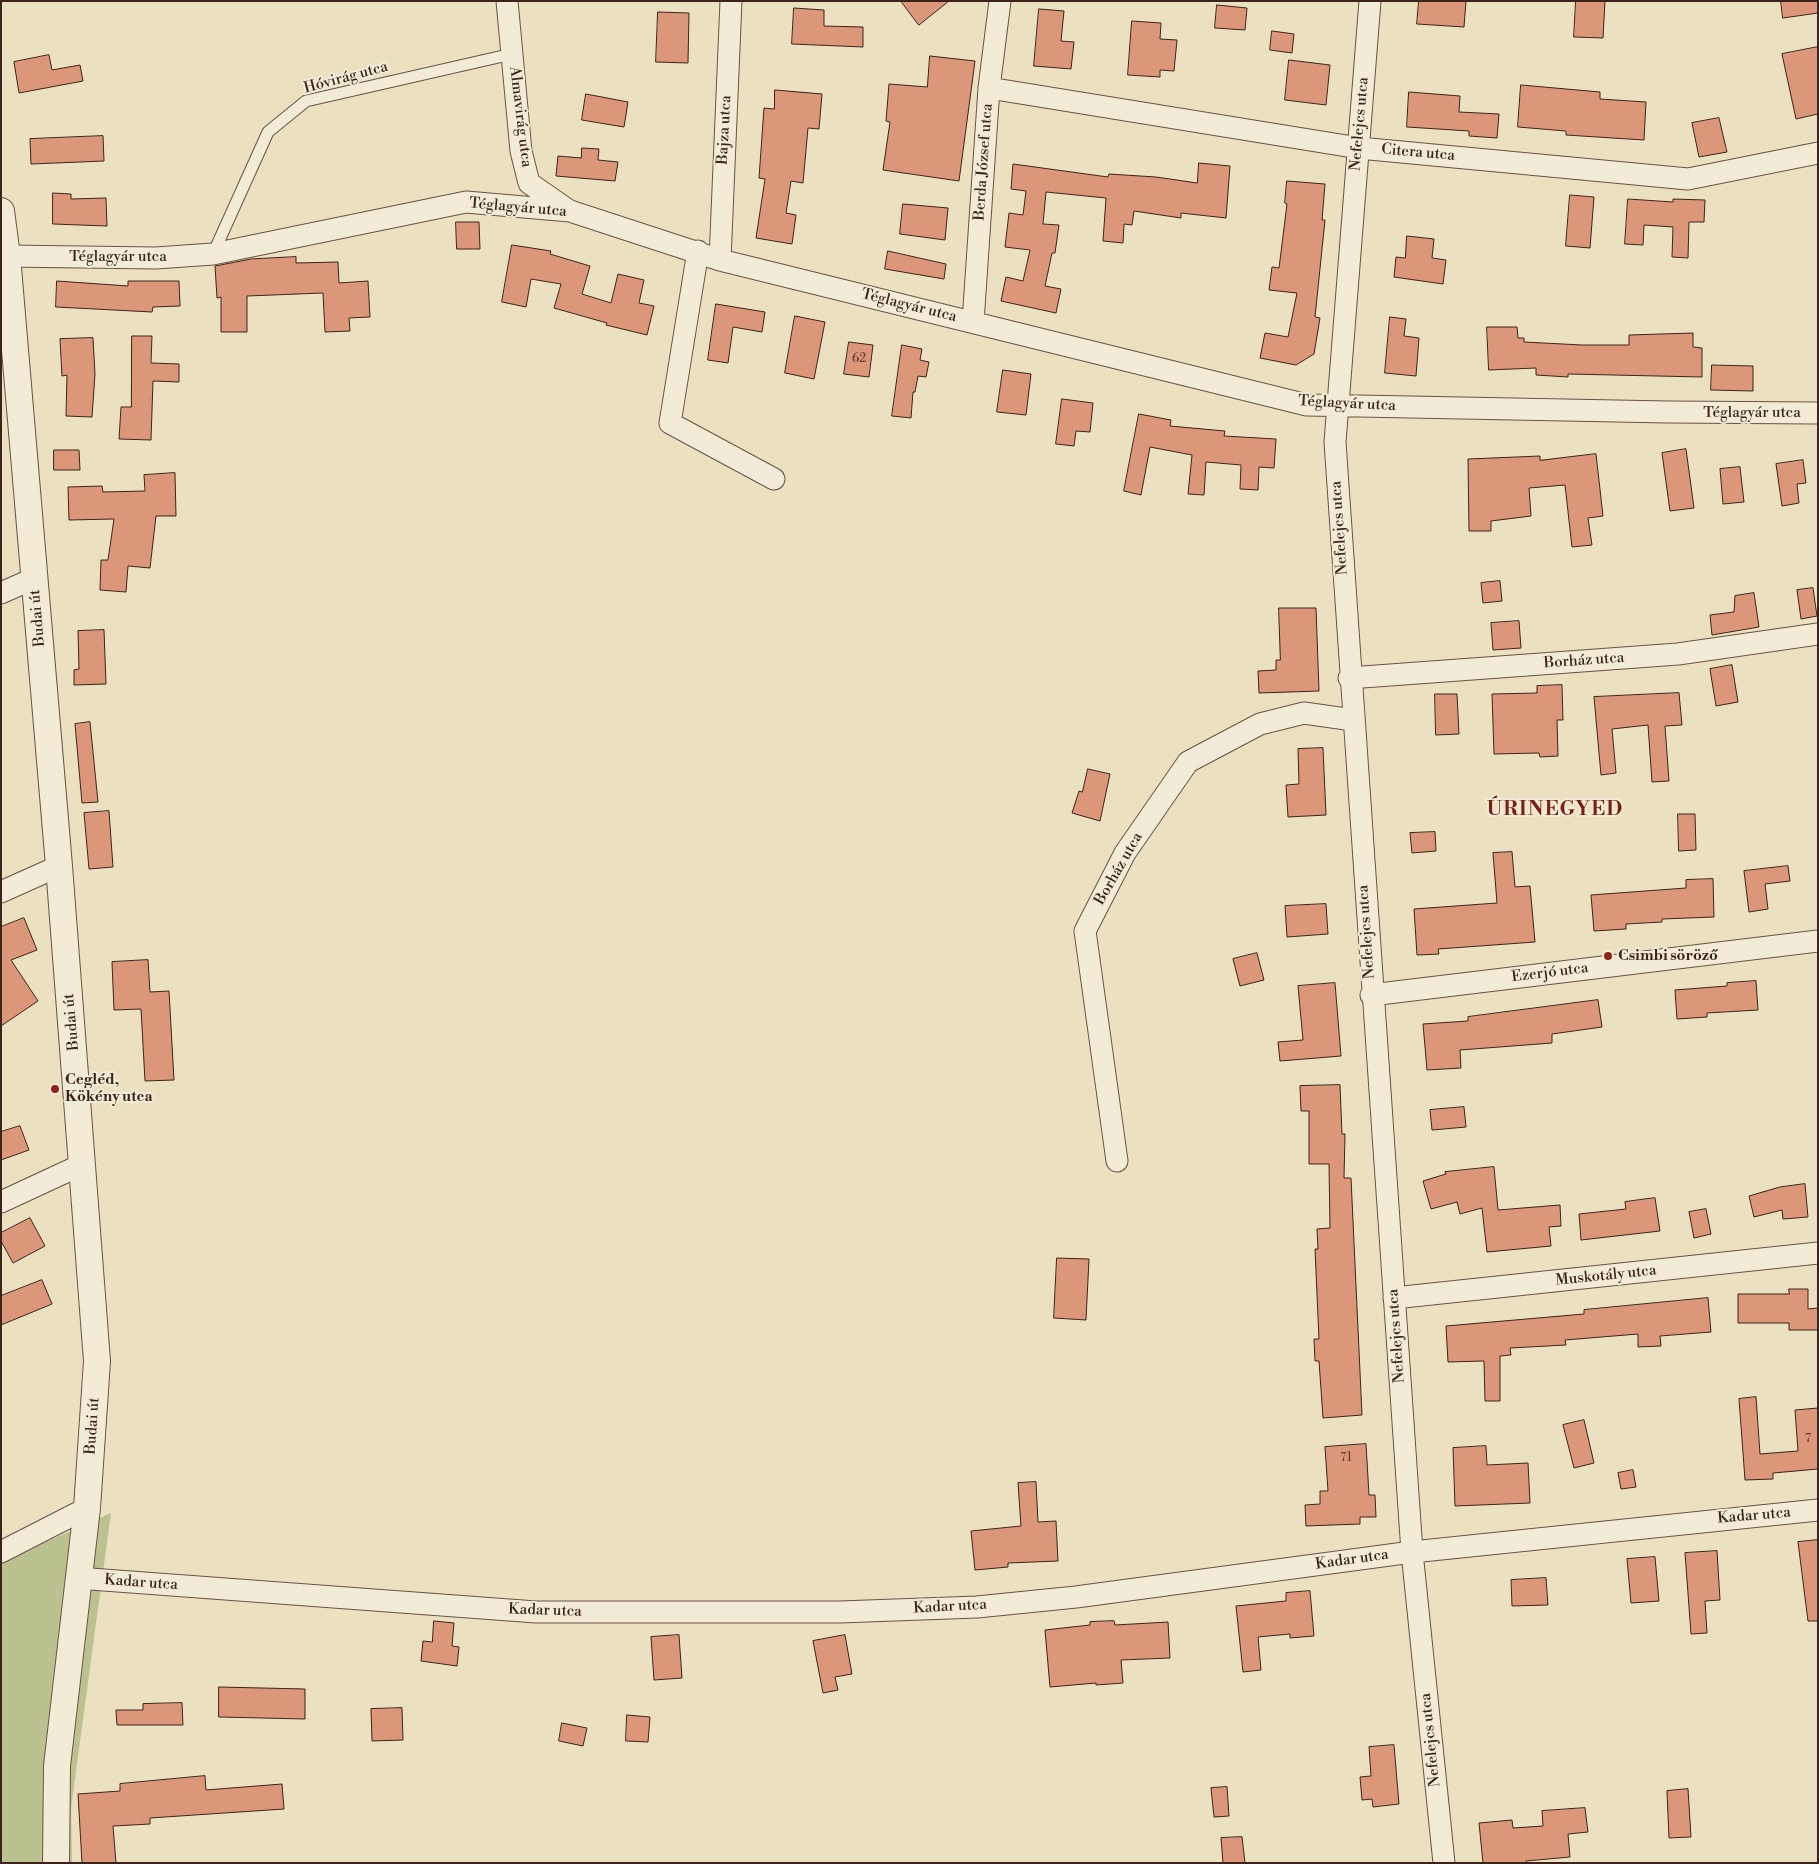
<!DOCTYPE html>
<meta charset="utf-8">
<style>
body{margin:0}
#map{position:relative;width:1819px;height:1864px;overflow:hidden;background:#ebe1c1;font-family:"Libre Bodoni",serif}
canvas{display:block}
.frame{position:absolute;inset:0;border:2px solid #3c241a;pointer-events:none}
</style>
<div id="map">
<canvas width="1819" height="1864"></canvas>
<div class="frame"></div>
</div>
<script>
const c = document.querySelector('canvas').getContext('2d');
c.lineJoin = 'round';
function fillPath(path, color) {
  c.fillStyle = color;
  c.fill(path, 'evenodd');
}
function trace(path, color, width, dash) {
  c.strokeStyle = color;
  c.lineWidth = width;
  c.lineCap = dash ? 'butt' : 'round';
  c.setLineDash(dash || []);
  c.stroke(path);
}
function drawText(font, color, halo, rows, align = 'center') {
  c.font = font + ' "Libre Bodoni",serif';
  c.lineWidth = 4;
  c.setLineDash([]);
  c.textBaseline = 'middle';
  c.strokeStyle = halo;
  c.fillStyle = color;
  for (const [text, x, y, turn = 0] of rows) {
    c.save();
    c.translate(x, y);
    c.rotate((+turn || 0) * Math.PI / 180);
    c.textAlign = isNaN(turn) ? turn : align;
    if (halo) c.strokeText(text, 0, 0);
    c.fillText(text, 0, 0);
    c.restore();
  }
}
const green = new Path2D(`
 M111 1513 71 1808 72 1863H1V1562Z`);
const building = new Path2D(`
 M901 1H949L919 25Z
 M1419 1H1466L1464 27 1417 24Z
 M1576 1H1605L1603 38 1574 37Z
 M1781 1H1818V13L1783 18Z
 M1217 5 1247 8 1245 30 1215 28Z
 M794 8 824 10V26L863 27V47L792 44Z
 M1039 9 1064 11 1061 41 1074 42 1071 69 1034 66Z
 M658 12 689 13 688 63 656 62Z
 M1132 21 1161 23 1160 39 1177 40 1174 71 1160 70V77L1128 75Z
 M1272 31 1294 34 1292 53 1270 50Z
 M1818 47V114L1796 119 1782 54Z
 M49 55 52 70 80 65 83 81 19 93 14 62Z
 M930 56 975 61 959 181 883 170 890 122 886 121 889 84 927 87Z
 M1289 60 1330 65 1326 105 1285 100Z
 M1521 85 1600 92V99L1646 102 1644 140 1566 135V131L1518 127Z
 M775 90 822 94 819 129 808 128 803 183 791 181 786 213 796 215 792 244 756 238 765 179 759 178 764 108 774 109Z
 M1409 92 1460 96 1459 112 1499 114 1497 138 1469 136V131L1407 127Z
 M586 94 628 102 624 127 582 120Z
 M1719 118 1727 152 1699 157 1692 123Z
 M103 136 104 161 31 164 30 139Z
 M582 148 599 149 598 160 618 162 615 181 556 176 558 156 581 158Z
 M1199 163 1230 166 1226 218 1181 213V218L1134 211 1132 225 1124 224 1123 243 1103 241 1106 198 1046 192 1043 224 1059 225 1055 253H1052L1045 286 1061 289 1056 313 1001 301 1006 277 1023 281 1030 250 1005 247 1009 213 1023 215 1026 191 1011 189 1013 164 1108 177 1109 174 1156 177 1197 183Z
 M1287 181 1325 184 1322 220H1325L1315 317 1320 318 1314 354 1296 365 1260 358 1265 333 1288 337 1297 293 1269 290 1272 267 1279 268 1287 204 1285 203Z
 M53 193 71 194V199L106 198 107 226 53 224Z
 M1570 195 1594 197 1590 248 1566 246Z
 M1628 199 1673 202V199L1705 200 1704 222H1689L1688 258 1672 257 1673 227 1644 225 1643 245 1625 244Z
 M903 204 948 208 945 240 900 234Z
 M456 222H479L480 249H457Z
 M1407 236 1434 239 1432 258 1446 260 1443 284 1394 277 1396 257 1405 258Z
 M512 245 551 251 550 254 590 266 582 294 611 303 618 274 644 280 639 303 654 306 647 335 606 325 607 323 554 308 561 284 531 279 526 307 502 302Z
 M888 251 946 264 944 279 885 269Z
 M296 257V263L338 262 339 283 368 281 370 317 349 318 350 331 325 332 323 293 247 296V332H221V297L217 298 215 266 251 259Z
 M57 281 128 286V281H179L180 306 153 307 152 312 56 307Z
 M716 304 765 312 762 332 733 327 728 363 708 360Z
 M795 316 825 322 814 379 785 373Z
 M1390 317 1406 319 1404 336 1419 338 1416 376 1385 373Z
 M1487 327H1517L1518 338H1524V342L1582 345H1629V335L1693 333V347L1702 348V377L1568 374V377L1536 375V368L1489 370Z
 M132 336H152L151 363 179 364V382L153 381 151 440 119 439 121 407H131Z
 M93 338 95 374 92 417 66 416 67 375 62 376 60 339Z
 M849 342 873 345 869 377 844 374Z
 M902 345 922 349 920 360 929 362 926 377 918 376 915 392H913L911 418 892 416Z
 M1712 365 1753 366V391L1711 390Z
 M1003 370 1031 374 1026 415 997 412Z
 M1062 399 1093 403 1090 432 1076 431 1074 446 1056 444Z
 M1139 414 1171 420 1170 426 1225 431 1224 436 1276 439 1274 468 1259 467 1258 490 1240 489 1241 465 1206 462 1204 495 1188 494 1192 455 1150 447 1141 495 1124 491Z
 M1686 449 1694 508 1670 511 1662 453Z
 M54 450H79L80 470H54Z
 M1596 454 1603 516 1588 518 1592 545 1572 547 1565 485 1529 488 1531 516 1491 521V531H1469L1468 459 1540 456V460Z
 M1803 460 1806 483 1797 484 1799 503 1782 506 1776 464Z
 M1740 467 1744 502 1723 504 1720 469Z
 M175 473 176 516H156L150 568 128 566 126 592 100 590 101 560H108L114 519 69 520 68 487 102 486 103 492 145 491 144 475Z
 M1500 581 1502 601 1483 603 1481 583Z
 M1813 588 1817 616 1801 619 1797 590Z
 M1754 593 1759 627 1712 635 1710 615 1734 612 1735 596Z
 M1279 608H1316L1319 691 1259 693 1258 671 1276 670V660H1280Z
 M1519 621 1521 648 1493 650 1491 623Z
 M104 630 106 684 74 685V670L79 669 78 631Z
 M1732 665 1738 702 1716 706 1710 669Z
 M1562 685 1563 720H1557L1558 756 1540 757 1539 753 1494 754 1492 694 1537 693V686Z
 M1679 693 1682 725 1665 726 1669 781 1652 782 1648 725 1612 729 1616 773 1601 775 1594 697Z
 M1435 694H1457L1459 734 1436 735Z
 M90 722 98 802 82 803 75 724Z
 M1323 748 1326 815 1288 817 1286 785 1299 784 1298 749Z
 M1088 769 1110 774 1100 821 1072 813 1079 791 1082 792Z
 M109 811 113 867 89 869 84 813Z
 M1678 814H1695L1696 850 1679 851Z
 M1435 832 1436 851 1412 853 1410 833Z
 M1512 852 1515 887 1530 886 1535 942 1438 949 1439 954 1417 955 1414 909 1497 903 1493 853Z
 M1788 866 1790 881 1765 884 1768 909 1749 912 1744 871Z
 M1713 879 1714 917 1662 919V922L1626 924V929L1594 931 1591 895 1686 888V880Z
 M1326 904 1328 934 1287 937 1285 906Z
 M24 918 37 950 11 960 38 1001 1 1026V927Z
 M1257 953 1264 980 1240 986 1233 959Z
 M148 960 150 992 169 991 174 1080 145 1081 141 1009 114 1010 112 962Z
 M1756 981 1758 1010 1707 1013V1017L1677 1019 1675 990 1727 986V983Z
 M1335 983 1341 1056 1280 1061 1278 1042 1303 1040 1298 986Z
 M1598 1000 1602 1027 1552 1034V1043L1460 1050 1461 1068 1427 1070 1423 1024 1468 1021V1017Z
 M1340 1085 1342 1134H1345L1344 1178H1351L1362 1415 1323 1418 1319 1361H1315L1314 1339H1319L1315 1249H1318L1317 1229 1330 1228 1329 1164H1309V1111H1301L1300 1086Z
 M1464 1107 1466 1127 1432 1130 1430 1110Z
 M20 1126 29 1150 1 1160V1132Z
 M1494 1167 1498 1210 1560 1205 1561 1226 1549 1227 1551 1246 1487 1252 1482 1208 1460 1214 1457 1202 1431 1209 1423 1181 1446 1174 1445 1172Z
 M1805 1184 1808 1217 1783 1219 1782 1210 1754 1217 1749 1196 1780 1187Z
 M1655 1198 1660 1231 1581 1240 1579 1214 1626 1209 1625 1202Z
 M1706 1209 1711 1234 1694 1238 1689 1212Z
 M30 1218 45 1246 13 1263 1 1241V1233Z
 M1057 1258 1089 1259 1086 1320 1054 1318Z
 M42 1280 52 1304 1 1325V1296Z
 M1789 1289H1808V1309L1818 1308V1330H1789V1323H1738V1294H1789Z
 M1708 1298 1711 1332 1660 1336 1661 1346 1638 1347V1334L1565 1340 1566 1345 1510 1348 1511 1355 1500 1356V1401H1485L1484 1361 1448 1362 1446 1326 1584 1314V1310Z
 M1756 1397 1760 1454 1798 1451 1795 1410 1818 1408V1469L1773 1473V1479L1745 1480 1739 1399Z
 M1584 1420 1594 1463 1574 1468 1563 1425Z
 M1366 1444 1369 1495H1375L1376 1517H1360V1524L1306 1526 1305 1505 1320 1504V1491H1328L1325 1447Z
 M1486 1446 1487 1465 1528 1463 1530 1503 1455 1506 1453 1448Z
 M1633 1470 1636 1487 1621 1489 1618 1473Z
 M1036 1482 1038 1522 1056 1521 1058 1561 1008 1563V1567L975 1570 971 1531 1021 1526 1018 1483Z
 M1818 1540V1621H1808L1798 1542Z
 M1717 1551 1720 1600 1705 1601 1707 1633 1691 1634 1685 1553Z
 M1655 1557 1659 1601 1631 1603 1627 1559Z
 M1546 1578 1548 1605 1512 1606 1511 1580Z
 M1310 1591 1314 1636 1290 1638V1634L1258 1637 1261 1670 1243 1672 1236 1606 1286 1601V1593Z
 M434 1621 454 1623 452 1646 459 1647 457 1666 421 1661 423 1641 432 1642Z
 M1114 1621 1115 1625 1168 1622 1170 1658 1121 1660 1123 1683 1096 1685V1683L1050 1687 1045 1630 1090 1625V1622Z
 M679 1635 682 1678 654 1680 651 1637Z
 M845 1635 852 1674 835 1677 838 1690 823 1693 813 1641Z
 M219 1687 305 1689V1719L219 1717Z
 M182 1703 183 1725H117L116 1710H143V1704Z
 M402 1708 403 1740 372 1741 371 1709Z
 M627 1715 650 1717 648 1742 626 1741Z
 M562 1723 587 1728 583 1746 559 1741Z
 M1394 1745 1399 1804 1373 1807 1372 1799 1362 1800 1360 1777 1371 1776 1369 1747Z
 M205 1776 206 1790 282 1784 284 1809 150 1818V1824L113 1826 116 1863H82L78 1794 120 1791V1784Z
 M1227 1787 1229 1816 1214 1817 1211 1788Z
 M1688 1789 1691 1837 1669 1838 1667 1791Z
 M1585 1808 1588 1832 1568 1834 1570 1857 1526 1861V1863H1483L1479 1823 1512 1820 1513 1828 1543 1826 1542 1811Z
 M1242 1837 1245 1863H1223L1221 1838Z`);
const service = new Path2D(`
 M213 254 268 132 306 101 512 54`);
const minor = new Path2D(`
 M507 1 521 151 529 183 568 210
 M1370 1 1335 442 1412 1552 1444 1863
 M989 88 1359 148 1688 179 1818 153
 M698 251 670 423 774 479
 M7 256 156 258 213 254 466 202 570 211 720 260 1307 405 1668 412 1818 413
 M720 260 731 1
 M973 322 989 88 1000 1
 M1 593 35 578
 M1349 678 1678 654 1818 634
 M1 892 59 866
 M1371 995 1818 941
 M1117 1161 1085 931 1125 853 1188 762 1260 724 1304 713 1353 720
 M1 1202 83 1164
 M1394 1298 1818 1253
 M1 1552 87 1508
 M77 1578 536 1612H840L977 1607 1076 1597 1412 1552 1818 1510`);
const tertiary = new Path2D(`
 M1 211 7 256 59 866 97 1361 87 1508 57 1766 56 1863`);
const markers = [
 [1608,956,5,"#8f2418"],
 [55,1089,5,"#8f2418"]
];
const numberNames = [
 ["62",859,359],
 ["7",1808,1439],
 ["71",1346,1458]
];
const streetNames = [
 ["Hóvirág utca",346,78,-15],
 ["Almavirág utca",520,117,83],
 ["Nefelejcs utca",1360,124,-85],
 ["Bajza utca",725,130,-87],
 ["Citera utca",1418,153,5],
 ["Berda József utca",984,162,-86],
 ["Téglagyár utca",518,208,5],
 ["Téglagyár utca",118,257],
 ["Téglagyár utca",909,306,14],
 ["Téglagyár utca",1347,404,3],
 ["Téglagyár utca",1752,413],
 ["Nefelejcs utca",1340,528,-94],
 ["Budai út",38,618,-95],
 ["Borház utca",1584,661,-4],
 ["Borház utca",1119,869,-60],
 ["Nefelejcs utca",1367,932,-94],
 ["Ezerjó utca",1550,973,-7],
 ["Budai út",72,1022,-95],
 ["Muskotály utca",1606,1276,-6],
 ["Nefelejcs utca",1397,1336,-94],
 ["Budai út",93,1426,-86],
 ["Kadar utca",1754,1516,-5],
 ["Kadar utca",1352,1560,-8],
 ["Kadar utca",141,1583,4],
 ["Kadar utca",950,1607,-3],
 ["Kadar utca",545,1611,2],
 ["Nefelejcs utca",1431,1740,-96]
];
const poiNames = [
 ["Csimbi söröző",1618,956],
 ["Cegléd,",65,1080],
 ["Kökény utca",65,1097]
];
const districtNames = [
 ["ÚRINEGYED",1555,810]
];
fillPath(green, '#bbc290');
fillPath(building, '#dc9679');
trace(building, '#3c241a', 1);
trace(service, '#685344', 13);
trace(minor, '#685344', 23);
trace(tertiary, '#685344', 28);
trace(service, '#f2ecd7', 11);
trace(minor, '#f2ecd7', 21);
trace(tertiary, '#f2ecd7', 26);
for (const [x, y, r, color] of markers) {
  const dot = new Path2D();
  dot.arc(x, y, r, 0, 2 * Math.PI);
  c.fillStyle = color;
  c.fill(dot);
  trace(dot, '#f2ecd7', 2);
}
drawText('12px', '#644032', null, numberNames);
drawText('15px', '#3c241a', '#f2ecd7', streetNames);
drawText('bold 15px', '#3c241a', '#f2ecd7', poiNames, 'left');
c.letterSpacing = '1px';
drawText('bold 20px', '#7a1f14', '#f2ecd7', districtNames);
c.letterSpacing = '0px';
</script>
